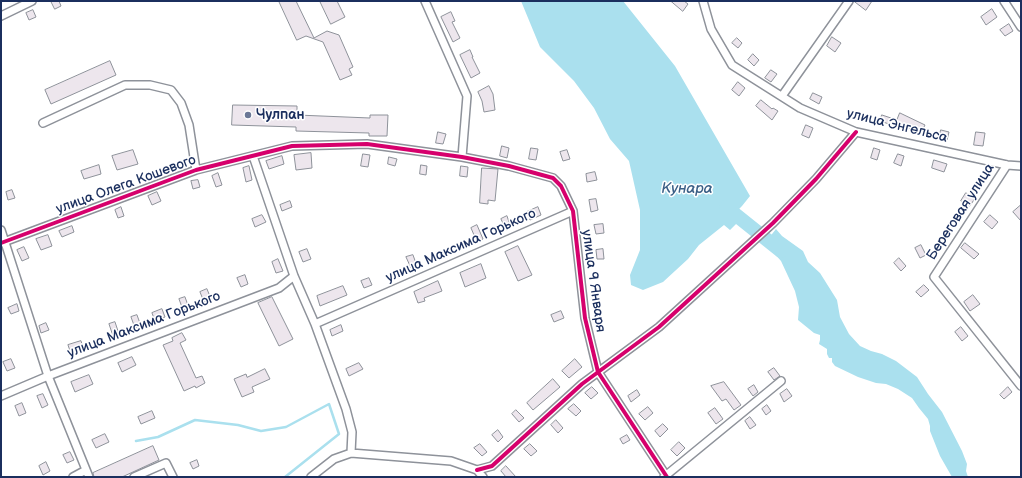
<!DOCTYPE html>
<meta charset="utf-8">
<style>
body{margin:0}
#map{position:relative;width:1022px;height:478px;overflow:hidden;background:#fff;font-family:"Balsamiq Sans",sans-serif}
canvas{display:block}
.frame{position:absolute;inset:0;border:2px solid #1b2f5e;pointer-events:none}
</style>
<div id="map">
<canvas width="1022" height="478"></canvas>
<div class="frame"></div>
</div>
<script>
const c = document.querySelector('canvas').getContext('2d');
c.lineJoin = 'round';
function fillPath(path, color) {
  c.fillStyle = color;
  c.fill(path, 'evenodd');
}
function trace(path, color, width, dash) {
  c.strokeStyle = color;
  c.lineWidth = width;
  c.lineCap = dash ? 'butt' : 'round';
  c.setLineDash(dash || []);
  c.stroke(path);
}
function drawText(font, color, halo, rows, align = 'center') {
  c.font = font + ' "Balsamiq Sans",sans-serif';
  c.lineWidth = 3;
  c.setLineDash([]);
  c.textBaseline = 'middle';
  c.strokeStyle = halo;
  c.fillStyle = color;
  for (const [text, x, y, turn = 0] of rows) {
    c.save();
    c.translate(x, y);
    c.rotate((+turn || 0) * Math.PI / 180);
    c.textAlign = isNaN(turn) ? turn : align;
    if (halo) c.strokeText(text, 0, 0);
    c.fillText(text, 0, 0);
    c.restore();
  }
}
const water = new Path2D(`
 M521 1H623L675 66 750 196 742 206 736 212 741 219 730 230 724 225 699 245 688 259 663 282 643 290 631 285 630 275 640 250V210L629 161 610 139 594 108 574 81 540 47Z
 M776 229 782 236 803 251 808 262 820 273 837 300 840 317 849 334 860 346 871 351 882 354 896 361 917 377 928 394 942 412 962 451 967 464 966 471 968 477H952L940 456 930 431V426L928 419 919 408 912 398 898 389 886 384 876 383 858 377 835 366 832 362V358H829L827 354V349L819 344 820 340V335L814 333 798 320 799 307 795 291 781 261 765 243Z`);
const stream = new Path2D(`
 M136 441 158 437 195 420 238 425 261 431 286 427 329 404 339 434 285 477`);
const river = new Path2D(`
 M726 207 781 251`);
const building = new Path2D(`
 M51 1H59L61 6 55 9Z
 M279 1H296L314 38 327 31 339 35 353 67 349 69 352 75 340 80 323 42 306 36 297 40Z
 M320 1H337L345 17 331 24Z
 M671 1H684L688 4 683 11Z
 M854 1H872L866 10Z
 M992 9 997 17 986 25 981 17Z
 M33 10 36 17 29 20 26 13Z
 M451 12 455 21 452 22 460 38 453 42 441 17Z
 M1009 24 1013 31 1005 36 1000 30Z
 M832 37 841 43 835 52 827 46Z
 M737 38 742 43 738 48 732 43Z
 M470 50 473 57H472L480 73 471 78 460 55Z
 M753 54 759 60 754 66 748 60Z
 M110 61 116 75 51 104 45 90Z
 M771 70 777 74 771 82 765 78Z
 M738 82 745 88 739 96 732 90Z
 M489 86 493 94 495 110 484 112 482 101 478 92Z
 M813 93 822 97 819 104 810 99Z
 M761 100 772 109 773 108 778 111 772 120 756 106Z
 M233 105 297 106V115L370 118V115H388L387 136H369V133L296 131V127L232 125Z
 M900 113 925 125 921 133 896 123Z
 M882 115 891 118 889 124 880 121Z
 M806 125 813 128 809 138 802 135Z
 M941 130 949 132 947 140 939 138Z
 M438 132 446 134 443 144 436 143Z
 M976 132 985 133 983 146 974 145Z
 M502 146 509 148 507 158 500 156Z
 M531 148 538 149 536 160 529 159Z
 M874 148 880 150 877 160 871 158Z
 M133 150 138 164 117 170 112 156Z
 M567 150 570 159 563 161 560 152Z
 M311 153 312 168 296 170 294 155Z
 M363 154 370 155 368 167 361 166Z
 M898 154 904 156 901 166 894 163Z
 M282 156 284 164 269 169 266 161Z
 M389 157 397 159 395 166 388 164Z
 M934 160 947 164 944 172 932 168Z
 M99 165 101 174 84 179 81 171Z
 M421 165 427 166 426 175 420 174Z
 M249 166 252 180 246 182 243 168Z
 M461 166 468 167 467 177 460 176Z
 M482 168 498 169 495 201 488 200V204L480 203Z
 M595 172 597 180 587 182 586 174Z
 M218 173 222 185 216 187 212 176Z
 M198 180 200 187 193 189 191 181Z
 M12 190 15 198 8 200 6 192Z
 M157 192 161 201 152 205 148 196Z
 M966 193 975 198 970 206 961 201Z
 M596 199 598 210 591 212 589 200Z
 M290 201 292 207 282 211 280 205Z
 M1021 205V221L1013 212Z
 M121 207 124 216 118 218 115 210Z
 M538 207 541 215 530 220 527 212Z
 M262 215 266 222 255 227 252 219Z
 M990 215 998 222 992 229 984 222Z
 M507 216 511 228 506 230 501 219Z
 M603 224 604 233 596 234 594 225Z
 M477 225 483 239 477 242 471 228Z
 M72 226 74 232 62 237 59 231Z
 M48 235 52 246 41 250 36 239Z
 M965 243 979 254 974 259 961 248Z
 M921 245 926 255 920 258 915 248Z
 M518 246 532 275 518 281 505 252Z
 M24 247 29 258 22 261 17 250Z
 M307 249 311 259 303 262 299 252Z
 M603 249 604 259H597L596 250Z
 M413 255 417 266 411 268 406 257Z
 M899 258 906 266 901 271 894 263Z
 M278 259 283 271 276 273 272 262Z
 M481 264 486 278 465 287 460 273Z
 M245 275 248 284 241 287 237 278Z
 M369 278 372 285 364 288 361 281Z
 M438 281 442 291 424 298 425 301 418 303 414 292Z
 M924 285 929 290 921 297 916 292Z
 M343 286 347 295 320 306 317 296Z
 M207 289 211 299 204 302 200 292Z
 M973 295 980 304 970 311 964 302Z
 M185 297 189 308 183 310 179 299Z
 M272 297 293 339 279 346 258 303Z
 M17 304 19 311 11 314 8 308Z
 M162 309 165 317 155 321 152 313Z
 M561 311 564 318 554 322 551 315Z
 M137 315 141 326 135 328 131 317Z
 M115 322 119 334 113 336 109 324Z
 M46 323 49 330 41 333 39 326Z
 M341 325 343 331 332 336 330 330Z
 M961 327 968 336 962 341 955 332Z
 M182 333 186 340 180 343 196 378 202 376 205 383 196 388 195 386 184 391 163 345 173 341 172 338Z
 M81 341 83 347 70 351 68 345Z
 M132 357 136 365 122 372 118 363Z
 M11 359 15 368 7 371 3 362Z
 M575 359 582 367 569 378 562 371Z
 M359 363 363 369 349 376 346 369Z
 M774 368 780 376 774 380 768 372Z
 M265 369 270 379 252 387 254 392 242 397 234 379 246 374 247 377Z
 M89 375 93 384 75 392 71 382Z
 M553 379 560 387 533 410 527 403Z
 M724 382 741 405 734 410 726 399 722 401 711 386Z
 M754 385 758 392 753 396 748 389Z
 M592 387 598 393 591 399 585 393Z
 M1008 387 1012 392 1004 399 1000 395Z
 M787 389 792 396 784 402 780 394Z
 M637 390 640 395 631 402 628 396Z
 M43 394 48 405 42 408 37 396Z
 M22 403 26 413 19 416 15 406Z
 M574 404 581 411 576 416 568 409Z
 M767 405 771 411 766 415 762 409Z
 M648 407 653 413 645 420 639 414Z
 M715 408 723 419 716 424 708 413Z
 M516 410 524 418 519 422 512 414Z
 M152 411 155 418 141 424 138 417Z
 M750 417 756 425 750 429 745 421Z
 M556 420 563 428 558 433 551 425Z
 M663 424 668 429 660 437 655 431Z
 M498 430 503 437 498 442 492 435Z
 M105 434 109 442 96 448 92 440Z
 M627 435 630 440 623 444 620 439Z
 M679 442 685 448 677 456 671 450Z
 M480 444 487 452 482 456 474 448Z
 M530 444 537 451 531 456 524 449Z
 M153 446 159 460 122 477H94L93 473Z
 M70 452 74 460 67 463 63 455Z
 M197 460 199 466 193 469 190 463Z
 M46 462 50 471 43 475 39 466Z
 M506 466 516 477H506L501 471Z`);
const minor = new Path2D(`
 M425 1 467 96 462 157
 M703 1 711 29 732 65 800 108 856 132 1007 165 1021 166
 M1004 1 1021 27
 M1 16 32 1
 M782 96 849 1
 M43 123 125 85H150L171 90 181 103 189 125 196 170
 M253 156 294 276 315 324 346 409 352 432 351 453
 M1007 165 934 277 1021 386
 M1 230 48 376 89 477
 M1 243 196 170 292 146 367 144 462 157 509 166 553 178 561 186 573 211 585 318 598 372 667 477
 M315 324 573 211
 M1 396 48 376 279 288 294 276
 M477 470 492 466 582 384 659 327 773 223 816 179 856 132
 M477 470 483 477
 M73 477 86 470
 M134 477 166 463 173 477
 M311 477 334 459 351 453 451 461 477 470
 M664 477 781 381`);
const cycleway = new Path2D(`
 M1 243 196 170 292 146 367 144 462 157 509 166 553 178 561 186 573 211 585 318 598 372 667 477
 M477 470 492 466 582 384 659 327 773 223 816 179 856 132`);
const markers = [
 [248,115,4,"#6b7896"]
];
const poiNames = [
 ["Чулпан",256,115]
];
const streetNames = [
 ["улица Энгельса",897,126,14],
 ["улица Олега Кошевого",126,185,-20],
 ["Береговая улица",961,212,-57],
 ["улица Максима Горького",461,246,-24],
 ["улица 9 Января",593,281,82],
 ["улица Максима Горького",144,325,-21]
];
const waterNames = [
 ["Кунара",687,189]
];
fillPath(water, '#aae0ee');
trace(stream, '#aae0ee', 2.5);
trace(river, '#aae0ee', 14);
fillPath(building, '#ede6ed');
trace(building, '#8e929a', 1);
trace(minor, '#8e929a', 10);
trace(minor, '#fff', 7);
trace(cycleway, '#d6006c', 4);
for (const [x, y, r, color] of markers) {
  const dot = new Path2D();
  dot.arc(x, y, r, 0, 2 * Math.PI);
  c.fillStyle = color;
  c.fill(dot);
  trace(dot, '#fff', 1.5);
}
drawText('bold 14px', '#1b2f5e', '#fff', poiNames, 'left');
drawText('14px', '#1b2f5e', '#fff', streetNames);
drawText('italic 15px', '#3b6087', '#fff', waterNames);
</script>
